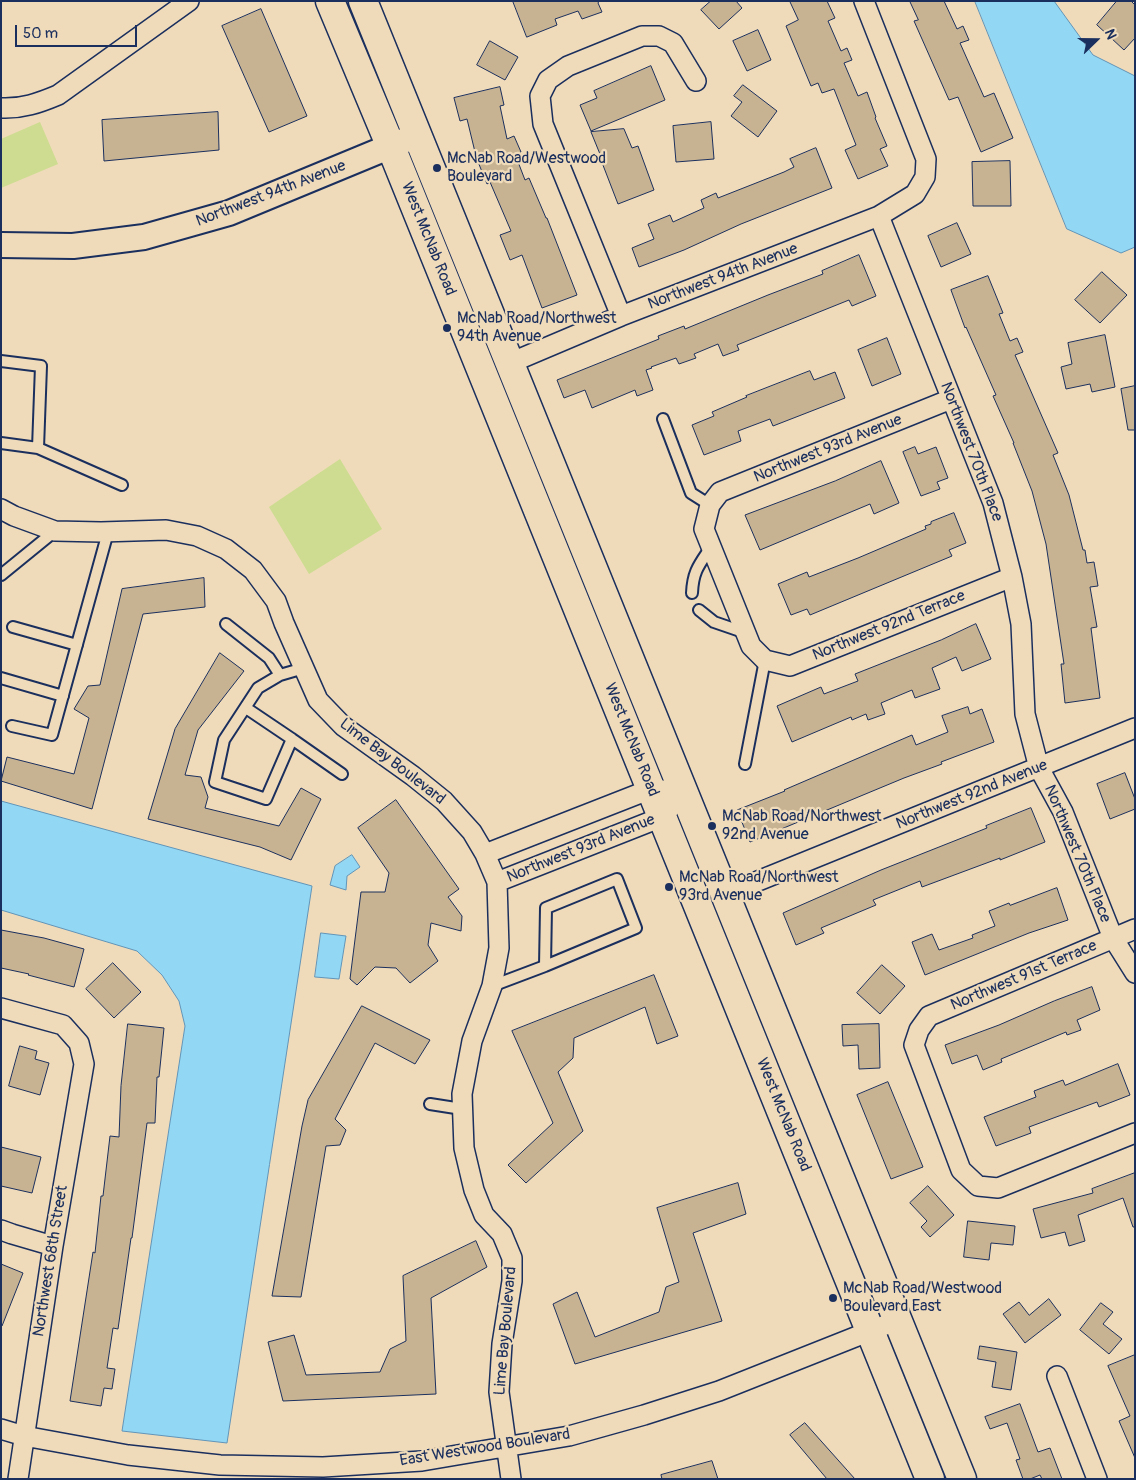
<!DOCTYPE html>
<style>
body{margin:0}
#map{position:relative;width:1136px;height:1480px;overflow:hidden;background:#efdbb9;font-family:Pangolin,sans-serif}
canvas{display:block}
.frame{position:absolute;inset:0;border:2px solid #1b2f5e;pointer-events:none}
.north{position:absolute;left:1071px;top:15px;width:50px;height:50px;-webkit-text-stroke:4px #efdbb9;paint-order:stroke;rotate:68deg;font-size:14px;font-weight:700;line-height:20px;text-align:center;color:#1b2f5e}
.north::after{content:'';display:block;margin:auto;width:18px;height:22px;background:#1b2f5e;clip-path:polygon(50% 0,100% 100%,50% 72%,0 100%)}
.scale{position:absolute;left:15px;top:25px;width:122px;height:22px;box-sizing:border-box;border:2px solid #1b2f5e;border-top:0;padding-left:6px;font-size:15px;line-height:18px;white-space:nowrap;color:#1b2f5e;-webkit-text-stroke:4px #efdbb9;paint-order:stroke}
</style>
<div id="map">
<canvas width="1136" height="1480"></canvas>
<div class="frame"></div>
<div class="north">N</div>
<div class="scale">50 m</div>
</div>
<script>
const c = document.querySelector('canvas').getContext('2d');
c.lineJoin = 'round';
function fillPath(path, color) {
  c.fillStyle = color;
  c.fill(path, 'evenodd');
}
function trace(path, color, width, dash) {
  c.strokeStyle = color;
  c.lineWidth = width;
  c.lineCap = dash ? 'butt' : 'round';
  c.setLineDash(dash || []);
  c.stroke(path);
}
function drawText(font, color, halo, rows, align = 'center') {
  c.font = font + ' Pangolin,sans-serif';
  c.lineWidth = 4.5;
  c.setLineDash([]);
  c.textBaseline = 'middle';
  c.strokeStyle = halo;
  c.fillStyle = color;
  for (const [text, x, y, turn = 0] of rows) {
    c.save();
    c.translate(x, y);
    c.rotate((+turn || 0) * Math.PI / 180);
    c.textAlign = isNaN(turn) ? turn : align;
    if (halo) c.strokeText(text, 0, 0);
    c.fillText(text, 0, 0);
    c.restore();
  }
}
const green = new Path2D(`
 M40 122 58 164 1 188V139Z
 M340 459 382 529 309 574 269 507Z`);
const water = new Path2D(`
 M975 1H1054L1093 55 1135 76V247L1121 253 1067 229Z
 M1 801 312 886 227 1443 122 1431 185 1026 179 1001 162 975 137 951 1 910Z
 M352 855 360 867 347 876 346 890 330 885 335 866Z
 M321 933 346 936 339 979 315 977Z`);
const building = new Path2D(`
 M513 1H599L598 3 602 12 582 19 578 11 555 19 557 25 527 37Z
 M711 1H736L742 8 719 29 701 10Z
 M790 1H827L835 18 828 21 841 51 847 48 852 60 844 63 858 96 867 92 876 117 875 118 887 146 880 149 888 166 858 179 845 150 856 145 834 89 822 93 818 83 811 86 786 26 798 20Z
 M910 1H944L957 29 963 26 969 40 960 43 984 97 994 93 1013 138 981 152 958 97 949 100 914 21 918 20Z
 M1117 1H1131L1135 5V38L1124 50 1097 25Z
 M261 9 307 116 269 132 222 26Z
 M758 30 771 60 747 71 733 41Z
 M490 41 518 57 505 80 477 65Z
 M651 66 665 100 591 131 580 105 597 98 594 91Z
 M743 85 777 111 758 137 731 116 742 102 734 96Z
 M500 87 504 105 500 106 507 139 514 136 521 152 515 154 525 180 529 178 546 218H547L577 295 542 308 522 255 510 260 500 235 511 231 490 182 487 184 474 152H475L467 119 460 121 454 98Z
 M218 112 219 150 104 161 102 120Z
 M711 122 714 159 676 162 673 126Z
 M624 129 632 148 638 146 654 190 618 204 601 160 602 159 591 132Z
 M816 148 832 188 741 224 684 250 639 267 632 248 654 239 648 224 670 215 673 222 704 208 701 200 716 193 718 198 784 172 794 167 790 159Z
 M1010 161 1011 206H973L972 162Z
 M957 223 971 254 941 267 928 236Z
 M859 255 876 296 852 306 849 300 737 345 739 350 723 356 718 344 694 354 696 358 679 364 676 358 651 367 652 368 646 370 653 390 637 396 635 390 592 408 585 390 564 398 557 380 659 339 658 336 684 326 685 329 768 295 823 274 822 271Z
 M1102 272 1127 295 1100 323 1075 300Z
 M988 276 1003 313 999 314 1010 341 1017 338 1023 352 1015 355 1058 453 1053 455 1069 495 1083 550H1085L1087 563 1094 562 1098 586 1090 587 1097 627 1091 628 1100 698 1065 703 1061 664H1064L1046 544 1032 491 1013 443H1014L993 396 996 395 966 327 965 328 951 290Z
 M1105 335 1115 387 1092 392 1090 384 1066 389 1061 367 1072 364 1068 343Z
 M887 338 901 374 872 386 858 350Z
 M810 371 814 380 835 372 845 398 773 426 770 419 738 431 741 441 704 455 692 425 714 416 712 412 747 397 746 396Z
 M1135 386V430H1128L1121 389Z
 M915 447 918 454 936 447 948 478 937 482 940 489 921 496 903 452Z
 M881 461 899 503 874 514 870 504 760 550 745 515 835 481Z
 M954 513 966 543 949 550 952 556 810 615 807 609 791 615 778 584 807 572 809 577 858 558 926 529 925 526 931 524V522Z
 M204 578 205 607 143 614 92 809 1 781 7 757 74 774 89 718 74 709 88 686 100 685 122 589Z
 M976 624 991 659 962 671 956 657 932 668 940 689 915 698 912 690 881 703 885 714 868 720 866 714 852 720 851 717 792 742 777 706 821 687 824 694 858 681 855 674 941 640Z
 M220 653 244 671 198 730 185 775 201 777 208 797 205 808 279 826 301 788 321 799 291 860 260 847 148 819 175 729Z
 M968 707 970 714 982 709 994 742 941 762 942 764 904 778 750 842 737 810 785 791 784 790 912 735 916 745 948 732 942 716Z
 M1125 773 1135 799V809L1110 819 1097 784Z
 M396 800 459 889 448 897 462 916 461 931 431 923 428 945 438 961 410 983 396 968 375 967 357 985 350 979 361 892H385L389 873 358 828Z
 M1031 808 1045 842 1000 860V858L922 887 920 881 873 900 876 905 821 928 824 933 796 945 783 913 881 870 987 828 986 826Z
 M1057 888 1068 920 1029 933 925 975 912 942 932 934 939 950 973 938 972 935 995 926 989 911 1009 903 1010 905Z
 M1 930 44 938 84 949 74 987 28 975 29 974 1 968Z
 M113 963 141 992 114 1018 86 989Z
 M882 965 905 986 880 1014 857 993Z
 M654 975 678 1036 657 1044 645 1007 574 1038 573 1058 558 1072 583 1131 526 1183 508 1165 553 1123 512 1031Z
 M1092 987 1100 1010 1077 1020 1081 1030 1067 1035 1066 1032 1001 1059 1002 1062 983 1070 977 1055 952 1064 945 1045 999 1025 1054 1001Z
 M362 1006 430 1040 415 1064 375 1043 335 1119 346 1130 340 1145 326 1146 301 1297 272 1296 302 1126 308 1100Z
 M128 1024 164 1028 159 1077H157L155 1123H147L132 1238H131L118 1329 113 1328 107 1368 115 1369 112 1389 104 1388 101 1406 70 1401 93 1252 95 1253 101 1196H103L110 1136 119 1137 121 1086Z
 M879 1024 880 1068 859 1069 858 1045 843 1046 842 1025Z
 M20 1046 37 1051 35 1059 49 1063 40 1095 9 1086Z
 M1118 1064 1130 1095 1099 1107 1097 1102 1029 1127 1031 1133 996 1146 984 1117 1036 1097 1034 1091 1063 1080 1065 1085Z
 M888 1082 923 1167 891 1179 857 1095Z
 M1 1147 41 1157 32 1193 1 1186Z
 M1135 1173V1227H1133L1123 1198 1078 1215 1085 1241 1069 1246 1065 1232 1041 1238 1033 1209 1093 1193 1092 1189Z
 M738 1183 746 1214 693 1233 722 1321 575 1364 553 1304 577 1292 595 1337 659 1312 666 1287 679 1282 657 1208Z
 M928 1186 954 1215 930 1237 921 1227 927 1221 910 1203Z
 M968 1221 1015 1226 1013 1245 991 1243 989 1260 964 1257Z
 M476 1241 487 1267 431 1298 436 1394 283 1401 268 1342 294 1335 306 1375 380 1372 390 1349 406 1341 403 1276Z
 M1 1264 23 1273 2 1326H1Z
 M1049 1299 1061 1315 1025 1343 1003 1314 1019 1302 1029 1315Z
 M1101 1303 1113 1312 1103 1324 1122 1339 1109 1354 1080 1330Z
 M980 1346 1017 1352 1011 1390 992 1387 996 1362 978 1359Z
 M1135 1355V1458L1119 1421 1130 1416 1108 1366Z
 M1020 1404 1038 1452 1050 1448 1062 1479H1042L1040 1475 1030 1479H1023L1016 1460 1020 1459 1007 1423 990 1429 985 1417Z
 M805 1423 855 1479H827L790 1435Z
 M712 1461 718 1479H662L661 1475Z`);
const service = new Path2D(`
 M1 361 41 366 38 448 122 485
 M663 419 691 493 710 505
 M1 443 38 448
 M1 575 55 531
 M692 593C693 571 699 565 711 547
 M699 610 714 622 746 633
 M226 624 269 658 280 675 304 668
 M13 627 77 645
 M280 675 258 688 224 740 215 782 266 799 292 739 342 774
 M1 678 63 696
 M246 708 292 739
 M12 726 52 735 108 532
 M745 764 765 660
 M492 986 545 966 636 928 617 879 546 908 545 966
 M430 1104 462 1109`);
const minor = new Path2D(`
 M1 108C22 109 39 103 58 95L189 1
 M879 216 993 503 1012 577 1021 624 1025 714 1039 768 1063 812 1113 938 1135 973
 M621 316 543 124 540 96 548 80 568 66 642 36H659L673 43 696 81
 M510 363 621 316 879 216 915 194 925 177 926 159 864 1
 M951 399 720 492 710 505 704 529 751 646 765 660 790 666 1012 577
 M1 509 14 516 55 531 101 532 166 530 197 536 226 549 253 570 276 601 284 623 318 700 343 726 413 776 444 801 472 832 485 854 497 882 499 948 492 986 472 1041 462 1094 464 1148 474 1190 484 1215 502 1234 512 1258V1281L502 1344 499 1392 511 1479
 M485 854 651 789 683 792
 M497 882 662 817 670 808
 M726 894 1135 728
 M1135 929 929 1016 919 1030 914 1045 961 1170 978 1186 998 1188 1135 1133
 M1 1008 63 1025 79 1043 84 1064 53 1246 18 1479
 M1 1230 12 1234 53 1246
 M1057 1376 1097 1479
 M1 1429 24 1436 128 1455 220 1465 323 1467 422 1461 569 1436 644 1415 719 1391 898 1320`);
const tertiary = new Path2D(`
 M1 245 73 246 144 237 229 213 408 139`);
const secondary = new Path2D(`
 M330 1 391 147 930 1479
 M363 1 962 1479`);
const markers = [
 [437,168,5,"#1b2f5e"],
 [447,328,5,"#1b2f5e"],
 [712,826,5,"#1b2f5e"],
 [669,887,5,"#1b2f5e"],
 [833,1298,5,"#1b2f5e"]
];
const poiNames = [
 ["McNab Road/Westwood",447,159],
 ["Boulevard",447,177],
 ["McNab Road/Northwest",457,319],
 ["94th Avenue",457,337],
 ["McNab Road/Northwest",722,817],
 ["92nd Avenue",722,835],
 ["McNab Road/Northwest",679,878],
 ["93rd Avenue",679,896],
 ["McNab Road/Westwood",843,1289],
 ["Boulevard East",843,1307]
];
const streetNames = [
 ["Northwest 94th Avenue",271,194,-21],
 ["West McNab Road",428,239,68],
 ["Northwest 94th Avenue",723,277,-21],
 ["Northwest 93rd Avenue",828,449,-22],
 ["Northwest 70th Place",971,452,69],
 ["Northwest 92nd Terrace",889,626,-22],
 ["West McNab Road",631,740,68],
 ["Lime Bay Boulevard",392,762,38],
 ["Northwest 92nd Avenue",972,795,-22],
 ["Northwest 93rd Avenue",581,849,-22],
 ["Northwest 70th Place",1077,854,67],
 ["Northwest 91st Terrace",1024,976,-23],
 ["West McNab Road",783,1115,68],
 ["Northwest 68th Street",51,1261,-81],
 ["Lime Bay Boulevard",506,1331,-85],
 ["East Westwood Boulevard",485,1448,-9]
];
fillPath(green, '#cddc90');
fillPath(water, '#92d8f4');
trace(water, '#6294b8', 1);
fillPath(building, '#c7b391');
trace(building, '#1b2f5e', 1);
trace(service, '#1b2f5e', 14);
trace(minor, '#1b2f5e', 22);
trace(tertiary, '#1b2f5e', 28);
trace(secondary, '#1b2f5e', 31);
trace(service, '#efdbb9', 10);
trace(minor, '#efdbb9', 19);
trace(tertiary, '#efdbb9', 24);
trace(secondary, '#efdbb9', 28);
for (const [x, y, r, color] of markers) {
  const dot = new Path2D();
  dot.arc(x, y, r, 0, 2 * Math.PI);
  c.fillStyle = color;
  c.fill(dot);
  trace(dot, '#efdbb9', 2);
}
drawText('16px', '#1b2f5e', '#efdbb9', poiNames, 'left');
drawText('16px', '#1b2f5e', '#efdbb9', streetNames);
</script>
